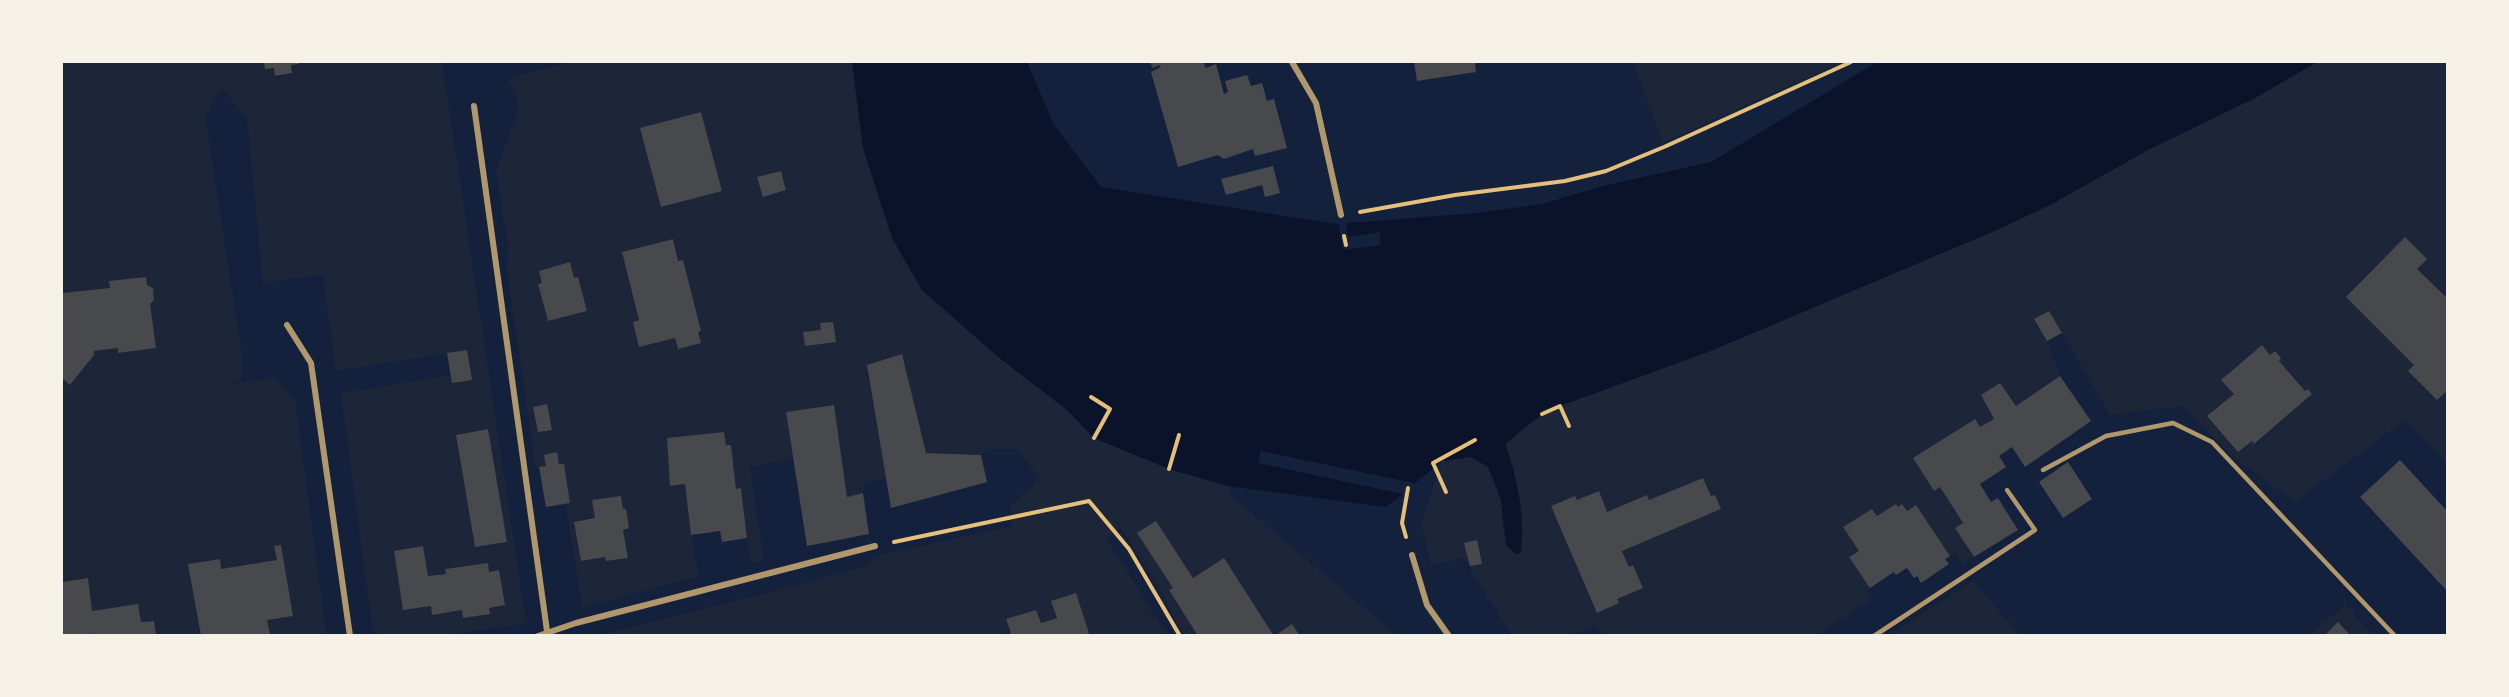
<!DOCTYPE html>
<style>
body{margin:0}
#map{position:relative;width:2509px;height:697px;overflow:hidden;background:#14213d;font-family:Cabin,sans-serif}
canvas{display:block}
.frame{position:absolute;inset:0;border:63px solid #f6f1e7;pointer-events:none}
</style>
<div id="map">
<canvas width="2509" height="697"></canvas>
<div class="frame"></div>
</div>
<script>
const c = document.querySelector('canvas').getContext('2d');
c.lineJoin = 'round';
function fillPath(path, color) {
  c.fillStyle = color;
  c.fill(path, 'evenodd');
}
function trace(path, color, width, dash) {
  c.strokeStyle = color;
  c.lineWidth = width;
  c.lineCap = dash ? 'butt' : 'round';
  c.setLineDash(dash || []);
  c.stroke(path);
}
const green = new Path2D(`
 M62 62H264L265 69 274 68 276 76 292 73 291 65 299 64V62H442L526 623C490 628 402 645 373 632L341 393 451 375 467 350 336 371 323 275 263 282 247 117 222 89 205 115 241 350V381L210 386 276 378 295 400 326 633 325 636 261 635 270 634 267 620 293 615 281 545 274 546 277 560 221 569 219 559 189 564 201 635H156L153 621 141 622 92 611 87 578 62 582V378L70 385 94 355V351L118 348 119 353 155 348 150 304 154 300 153 289 147 285 146 277 109 281 110 288 62 293ZM488 429 506 542 475 547 456 435ZM423 546 428 576 446 574 445 569 499 571 505 605 432 614 431 606 404 610 394 551Z
 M569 62H852L863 148 892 238 922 290 997 356 1067 410 1094 438 1169 469 1228 486 1231 496 1397 635H1300L1292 624 1274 635 1224 558 1193 578 1156 521 1137 533 1173 588 1170 590 1198 635H1184L1152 575 1121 528 1106 538 1167 635H1082L1089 633 1052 601 1057 618 1041 623 1036 610 1006 619 1011 633 1003 635H600L824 578 863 567 881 555 1012 526 1010 507 1040 478 1016 449H987L981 455 926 453 902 354 867 365 886 478 864 482 863 493 847 497 834 405 786 412 792 459 750 467 764 560 751 563 741 489H736L731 445H726L724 432 667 438 670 486 685 484 698 577 582 607 566 504 570 503 564 464H559L557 452 545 455 546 466 536 468 507 270 508 245 496 171 519 110 516 94 507 79ZM701 112 722 191 661 207 640 129ZM673 239 678 261 683 260 701 331 639 347 633 322 639 320 622 252ZM570 262 574 278 578 277 587 311 548 321 538 285 542 283 539 271ZM621 496 623 509H626L629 528 623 530 628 558 606 561 605 557 581 561 575 522 595 518 592 500Z
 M1633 62H1843L1663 143Z
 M2317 62H2447V464L2405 420 2295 502 2236 459 2181 406 2110 415 2048 311 2034 319 2047 341 2060 376 2016 406 2000 384 1994 419 1980 427 1974 419 1913 458 1934 491 1940 487 1963 523 1955 528 1974 557 1964 565 1956 553 1950 556 1916 505 1907 511 1903 504 1898 507 1896 504 1877 516 1872 509 1843 527 1859 551 1849 557 1870 588 1867 591 1872 599 1817 635 1602 636 1595 626 1572 635H1511L1464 558 1431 565 1421 523 1442 461 1471 457 1488 467 1501 500 1503 530 1514 468 1505 444 1542 414 1560 406 1713 350 1999 229 2052 204 2146 151 2255 98ZM2261 345 2270 355 2275 351 2279 361 2305 391 2308 390 2312 394 2255 444 2252 441 2238 452 2208 416 2234 394 2222 379ZM1703 478 1711 496 1715 495 1721 509 1622 551 1629 567 1633 565 1643 588 1617 599 1619 603 1597 613 1552 506 1575 496 1577 500 1598 491 1607 512 1649 500Z
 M1973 581 2020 635H1889Z
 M2345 604 2373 635H2351L2338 622 2325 635 2310 636Z`);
const water = new Path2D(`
 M852 62H1027L1054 125 1101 187 1336 224 1477 213 1542 204 1607 185 1711 162 1877 62H2317L2255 98 2146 151 2052 204 1999 229 1713 350 1560 406 1542 414 1505 444C1518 479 1525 516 1521 553L1516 554 1506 545 1501 500 1488 467 1471 457 1442 461 1386 507 1228 486 1169 469 1094 438 1067 410 997 356 922 290 892 238 863 148Z`);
const pier = new Path2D(`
 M1338 221H1346L1348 237 1379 232 1381 245 1343 250Z
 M1261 451 1414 483 1413 489 1402 498 1403 494 1258 463Z`);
const building = new Path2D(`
 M264 62H299V64L291 65 292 73 275 76 274 68 265 69Z
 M1150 62H1203L1206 68 1216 64 1224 94 1228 92 1225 81 1247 75 1251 86 1262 83 1267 101 1274 99 1287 148 1255 156 1253 149 1224 159 1218 155 1178 167 1151 72 1161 67 1159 65 1153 68Z
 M1414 62H1475L1476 72 1417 81Z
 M701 112 722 191 661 207 640 128Z
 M1273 166 1280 193 1265 197 1262 185 1226 195 1221 179Z
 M781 171 786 190 763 197 757 177Z
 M2405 237 2427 259 2417 269 2448 299V390L2437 400 2408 371 2414 365 2346 297Z
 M673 239 678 261 683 260 701 331 698 332 701 343 678 349 675 338 639 347 633 322 639 320 622 252Z
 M570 262 574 278 578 277 587 311 548 321 538 284 542 283 539 271Z
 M146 277 147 285 153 288 154 300 150 304 156 348 118 353V348L94 351V355L70 385 62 378V293L110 288 109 281Z
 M2049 311 2062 333 2047 341 2034 319Z
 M833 322 836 342 805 346 803 332 821 330 820 323Z
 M2262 345 2270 355 2275 351 2281 358 2279 361 2305 391 2308 389 2312 394 2254 444 2252 441 2238 452 2207 416 2234 394 2221 380Z
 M467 350 472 380 452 383 447 353Z
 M902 354 926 453 981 455 987 482 891 508 867 365Z
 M2060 376 2091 421 2025 467 2012 447 1999 456 2006 467 1980 484 1991 502 1998 498 2018 530 1974 557 1955 528 1963 523 1940 487 1934 491 1913 458 1975 419 1980 427 1994 419 1981 395 2000 383 2016 406Z
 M547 404 552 430 538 432 533 407Z
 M834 405 847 497 863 493 869 534 807 546 786 412Z
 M488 429 507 542 475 547 456 435Z
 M724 432 726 445H731L736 489 741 488 747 538 722 542 720 531 691 535 685 484 670 486 667 438Z
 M557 452 559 464H564L570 503 546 507 539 467 546 466 544 455Z
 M2400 460 2448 512V592L2360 497Z
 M2068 462 2092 499 2063 518 2039 482Z
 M1703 478 1711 496 1715 495 1721 509 1622 551 1629 567 1633 565 1643 588 1617 599 1619 603 1597 613 1551 506 1575 496 1577 500 1599 491 1607 512 1647 495 1649 500Z
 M621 496 623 509H626L629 528 623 530 628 558 606 561 605 557 581 561 574 522 595 518 592 500Z
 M1896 504 1898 507 1902 504 1907 511 1916 505 1950 556 1945 559 1949 564 1921 583 1917 576 1914 578 1907 568 1896 575 1894 572 1870 588 1849 557 1859 551 1843 527 1872 509 1877 516Z
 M1156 521 1193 578 1224 558 1274 636H1198L1169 590 1173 588 1137 533Z
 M1477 540 1482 564 1470 566 1464 543Z
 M281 545 293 616 267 620 270 634 201 636 188 564 220 559 221 569 277 560 274 546Z
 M423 546 428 576 446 574 445 569 488 563 489 572 499 570 505 605 489 608 490 614 463 618 462 610 432 615 431 606 403 610 394 551Z
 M88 578 92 611 138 604 141 622 154 621 156 636H94V633L88 636H62V582Z
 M1076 593 1089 633 1082 636H1005L1011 633 1006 619 1036 610 1041 623 1057 618 1051 601Z
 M2338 622 2351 636H2324Z
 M1292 624 1300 636H1274Z`);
const path = new Path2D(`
 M1360 212 1455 195 1565 181 1606 171 1664 147 1851 62
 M1344 236 1346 245
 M1091 397 1110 409 1094 438
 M1542 414 1560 406 1569 426
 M1169 469 1179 435
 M1446 492 1433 463 1475 440
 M1406 537 1402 523 1408 488
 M894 542 1089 501 1129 549 1180 636`);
const service = new Path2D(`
 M2043 470 2106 436 2173 423 2212 442 2395 636
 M1874 636 2035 530 2007 490`);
const minor = new Path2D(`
 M1292 62 1316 103 1341 215
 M474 106 547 631
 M287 325 311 363 350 636
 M1412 555 1427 605 1449 636
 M538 636 576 623 875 546`);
fillPath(green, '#1d2539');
fillPath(water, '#0b132b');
fillPath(pier, '#14213d');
fillPath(building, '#48494c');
trace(path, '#e5c07b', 4);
trace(service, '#b1986c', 4.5);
trace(minor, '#b1986c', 6);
</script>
